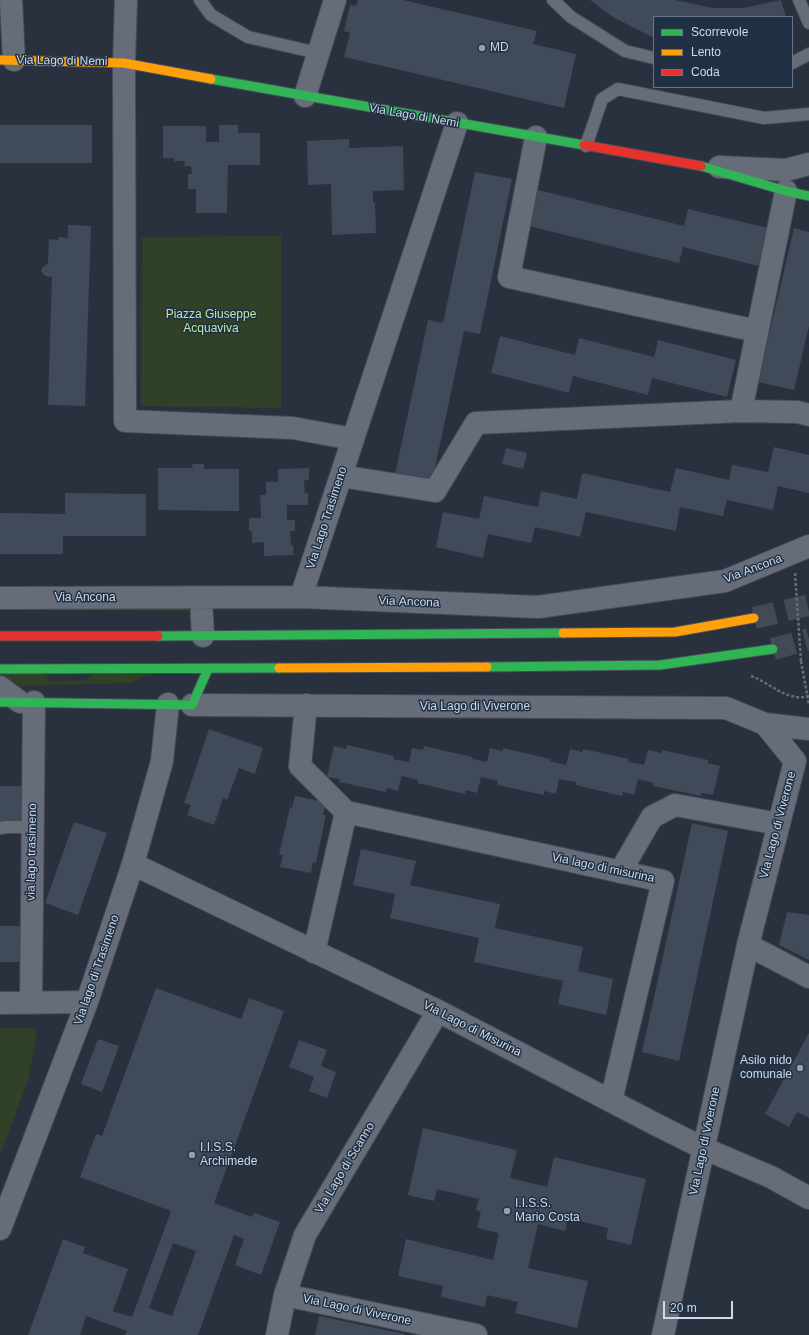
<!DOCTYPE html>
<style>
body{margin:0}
#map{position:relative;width:809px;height:1335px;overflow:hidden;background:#28313d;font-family:Helvetica,sans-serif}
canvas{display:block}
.legend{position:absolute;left:653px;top:16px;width:140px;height:72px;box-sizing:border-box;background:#203045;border:1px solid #667486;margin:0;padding:5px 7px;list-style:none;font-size:12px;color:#cfd9e7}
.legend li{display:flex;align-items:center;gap:8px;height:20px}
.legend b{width:20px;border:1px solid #667486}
.scale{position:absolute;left:663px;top:1301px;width:70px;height:18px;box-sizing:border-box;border:2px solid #cfd9e7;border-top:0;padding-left:5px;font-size:12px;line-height:14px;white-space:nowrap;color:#cfd9e7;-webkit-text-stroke:3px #203045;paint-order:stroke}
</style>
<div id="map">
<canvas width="809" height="1335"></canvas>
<ul class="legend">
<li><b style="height:5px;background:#30b455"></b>Scorrevole</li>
<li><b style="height:5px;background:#ff9f0a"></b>Lento</li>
<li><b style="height:5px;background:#e5322d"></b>Coda</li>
</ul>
<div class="scale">20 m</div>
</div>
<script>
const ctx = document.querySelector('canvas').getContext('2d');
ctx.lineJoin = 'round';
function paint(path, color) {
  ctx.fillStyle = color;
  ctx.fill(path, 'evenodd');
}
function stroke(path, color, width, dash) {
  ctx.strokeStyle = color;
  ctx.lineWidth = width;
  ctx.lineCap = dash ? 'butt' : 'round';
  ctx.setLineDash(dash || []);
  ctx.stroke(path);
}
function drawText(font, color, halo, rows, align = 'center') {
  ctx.font = font + ' Helvetica,sans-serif';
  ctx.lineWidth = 3;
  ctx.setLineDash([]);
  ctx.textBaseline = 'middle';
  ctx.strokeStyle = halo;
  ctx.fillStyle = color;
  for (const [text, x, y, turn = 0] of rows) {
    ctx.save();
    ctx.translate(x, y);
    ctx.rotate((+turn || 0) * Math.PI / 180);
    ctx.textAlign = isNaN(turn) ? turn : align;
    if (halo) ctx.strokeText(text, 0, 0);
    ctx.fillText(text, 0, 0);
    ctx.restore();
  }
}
const green = new Path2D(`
 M 281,236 L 281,408 L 141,406 L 142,237 Z
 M 0,605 L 176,607 L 196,611 L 0,610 Z
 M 45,673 L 50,681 L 86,680 L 94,673 L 150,673 L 131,683 L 20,686 L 2,674 Z
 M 0,1028 L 32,1028 L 37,1032 L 28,1080 L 0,1155 Z`);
const building = new Path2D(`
 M 358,0 L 403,0 L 537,31 L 533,44 L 576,54 L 564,108 L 344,57 L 350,33 L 344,31 L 350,5 L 356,6 Z
 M 590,0 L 675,0 L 713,8 L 743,8 L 781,0 L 786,17 L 654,17 L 654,38 L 613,17 Z
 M 0,125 L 92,125 L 92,163 L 0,163 Z
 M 219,125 L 238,125 L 238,133 L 260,133 L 260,165 L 228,165 L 227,213 L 196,213 L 196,189 L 188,189 L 188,174 L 192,174 L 191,166 L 184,166 L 185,161 L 174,161 L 174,158 L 163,158 L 163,126 L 206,126 L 206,142 L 219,142 Z
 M 349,139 L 349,148 L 403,146 L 404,190 L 373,191 L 373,203 L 375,202 L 376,233 L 332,235 L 331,184 L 308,185 L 307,141 Z
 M 475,172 L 512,179 L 480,334 L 464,331 L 432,482 L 395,474 L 428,320 L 443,323 Z
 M 534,189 L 684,226 L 688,209 L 768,228 L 758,266 L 683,247 L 679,263 L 525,225 Z
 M 68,225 L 91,226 L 85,406 L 48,405 L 52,277 L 45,276 L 41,271 L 43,267 L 48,263 L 49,239 L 58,240 L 58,237 L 68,238 Z
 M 794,228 L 809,232 L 809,326 L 794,390 L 758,382 Z
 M 500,336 L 575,355 L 579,338 L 654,357 L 658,340 L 736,360 L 727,397 L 652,378 L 648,395 L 573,376 L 569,393 L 491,373 Z
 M 774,447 L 809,455 L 809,493 L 778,486 L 773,510 L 727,500 L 723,516 L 680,507 L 676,531 L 586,512 L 580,537 L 535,527 L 531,543 L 488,534 L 483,558 L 436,547 L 443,512 L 479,519 L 484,496 L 538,507 L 541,491 L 577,499 L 582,473 L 670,492 L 676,468 L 729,480 L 732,465 L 768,472 Z
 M 506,448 L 527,453 L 523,469 L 502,464 Z
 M 192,464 L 204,464 L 204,469 L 239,469 L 239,511 L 158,510 L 158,468 L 193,468 Z
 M 309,468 L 309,480 L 304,480 L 305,493 L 308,493 L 308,505 L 287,505 L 287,520 L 295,520 L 295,531 L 290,531 L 291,545 L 293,545 L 294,555 L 264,556 L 264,542 L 252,543 L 252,531 L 249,531 L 249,518 L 261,518 L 260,495 L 266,495 L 266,482 L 278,482 L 278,469 Z
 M 65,493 L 146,494 L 146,536 L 63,536 L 63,554 L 0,554 L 0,513 L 65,514 Z
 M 209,729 L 263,748 L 255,774 L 239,768 L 227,800 L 223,798 L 214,825 L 187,815 L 191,805 L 184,803 Z
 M 347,745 L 394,756 L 393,759 L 409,762 L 412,748 L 423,750 L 424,746 L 472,757 L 472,759 L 487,762 L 490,748 L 503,751 L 503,748 L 551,759 L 550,761 L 566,765 L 570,749 L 582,752 L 583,749 L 629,759 L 628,762 L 644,765 L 648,750 L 662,753 L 662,750 L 708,760 L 708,763 L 720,766 L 713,795 L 701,793 L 701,796 L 653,786 L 654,783 L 638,779 L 634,795 L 623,792 L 622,796 L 576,785 L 576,782 L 559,779 L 556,794 L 544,791 L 544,795 L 497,785 L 498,781 L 481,777 L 477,793 L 466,790 L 465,794 L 417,783 L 418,780 L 402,776 L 398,791 L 387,788 L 386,792 L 339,782 L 340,779 L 327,777 L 334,746 L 346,749 Z
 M 0,786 L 22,786 L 21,821 L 0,821 Z
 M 295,796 L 326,802 L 323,815 L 326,815 L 316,863 L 313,862 L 311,873 L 280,867 L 283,855 L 279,855 L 290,807 L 292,808 Z
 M 74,822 L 107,833 L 78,915 L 45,903 Z
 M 692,823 L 728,831 L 679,1061 L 642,1052 Z
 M 361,849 L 416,861 L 410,885 L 500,904 L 495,928 L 583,947 L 578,971 L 613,979 L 606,1015 L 558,1004 L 563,981 L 474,962 L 479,938 L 390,918 L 395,894 L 353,885 Z
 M 787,912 L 809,915 L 809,960 L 779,945 Z
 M 0,926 L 22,926 L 22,962 L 0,962 Z
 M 156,988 L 241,1019 L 249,998 L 284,1011 L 214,1203 L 252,1217 L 254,1213 L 280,1222 L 261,1275 L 235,1265 L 244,1239 L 234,1235 L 198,1335 L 125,1335 L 127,1331 L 86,1316 L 80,1335 L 28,1335 L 63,1239 L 85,1247 L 83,1253 L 128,1269 L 113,1311 L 132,1317 L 171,1211 L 80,1177 L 96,1134 L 102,1136 ZM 173,1243 L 196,1251 L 172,1316 L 149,1308 Z
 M 809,1033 L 809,1118 L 797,1112 L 789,1127 L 765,1114 Z
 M 98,1039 L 119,1046 L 102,1092 L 81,1084 Z
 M 299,1040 L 327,1050 L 321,1066 L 336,1072 L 327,1098 L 309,1091 L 314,1077 L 289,1067 Z
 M 423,1128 L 517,1150 L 510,1178 L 547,1187 L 554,1157 L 646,1179 L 631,1245 L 606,1239 L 608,1228 L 568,1218 L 565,1231 L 538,1224 L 528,1268 L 588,1281 L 577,1328 L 515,1313 L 518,1302 L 487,1295 L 485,1307 L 441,1297 L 443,1286 L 398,1276 L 406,1239 L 493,1260 L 499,1233 L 477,1228 L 481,1212 L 476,1210 L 479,1199 L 437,1189 L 434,1201 L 408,1195 Z
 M 319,1316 L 404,1334 L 404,1335 L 315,1335 Z`);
const secondaryTunnel = new Path2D(`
 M 754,618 L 809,605
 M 773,649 L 809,639`);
const path = new Path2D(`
 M 801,661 L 809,705
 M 751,676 C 771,683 786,702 809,696`);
const lane = new Path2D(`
 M 200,0 L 211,15 L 248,37 L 318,53
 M 553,0 L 571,17 L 625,51 L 654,58
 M 799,0 L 809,23
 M 792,63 L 809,54
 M 586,146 L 602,99 L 618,89 L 764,118 L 809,114
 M 0,828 L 7,827 L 33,827`);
const street = new Path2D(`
 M 11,0 L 14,60
 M 126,0 L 124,63 L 125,421 L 293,428 L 353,439
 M 305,96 L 335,0
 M 536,137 L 509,277 L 757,331
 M 719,167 L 786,170 L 809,164
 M 741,411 L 786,191
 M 341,476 L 435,491 L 476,423 L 741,411 L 798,412 L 809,415
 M 301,597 L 457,123
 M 0,598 L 301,597 L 538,607 L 725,581 L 809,546
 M 201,598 L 203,636
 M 0,687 L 20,702
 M 192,705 L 726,708 L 765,724 L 795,761
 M 306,705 L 300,766 L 346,812
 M 765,724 L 809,729
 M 346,812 L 663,881 L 611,1101
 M 133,864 L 438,1011 L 657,1125 L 703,1148 L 771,1177 L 809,1198
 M 620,872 L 652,817 L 675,805 L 779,824
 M 748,945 L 809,977
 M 314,952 L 346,812
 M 0,1003 L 87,1002
 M 31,1003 L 34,702
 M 0,1229 L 87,1002 L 133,864 L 162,761 L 168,704
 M 285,1295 L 476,1335
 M 277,1335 L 285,1295 L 305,1235 L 438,1011
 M 663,1335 L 748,945 L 795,761`);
const fast = new Path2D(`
 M 211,79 L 584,145
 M 701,166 L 786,191 L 809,196
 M 158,636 L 563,633
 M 487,667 L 660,665 L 773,649
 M 0,669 L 279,668
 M 0,702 L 192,705 L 208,669`);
const slow = new Path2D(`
 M 0,60 L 124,63 L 211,79
 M 563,633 L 675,632 L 754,618
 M 279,668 L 487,667`);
const jam = new Path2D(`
 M 584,145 L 701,166
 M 0,636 L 158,636`);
const pathBridge = new Path2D(`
 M 795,573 L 801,661`);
const markers = [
 [482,48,4,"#959eac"],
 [800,1068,4,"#959eac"],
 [192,1155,4,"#959eac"],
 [507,1211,4,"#959eac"]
];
const poiNames = [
 ["MD",490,48],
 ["Asilo nido",792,1061,"right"],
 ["comunale",792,1075,"right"],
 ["I.I.S.S.",200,1148],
 ["Archimede",200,1162],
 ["I.I.S.S.",515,1204],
 ["Mario Costa",515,1218]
];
const streetNames = [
 ["Via Lago di Nemi",62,61,1],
 ["Via Lago di Nemi",414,116,10],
 ["Via Lago Trasimeno",327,518,-72],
 ["Via Ancona",753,569,-21],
 ["Via Ancona",85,598],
 ["Via Ancona",409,602,2],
 ["Via Lago di Viverone",475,707],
 ["Via Lago di Viverone",778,825,-75],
 ["via lago trasimeno",32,852,-89],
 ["Via lago di misurina",603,868,12],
 ["Via lago di Trasimeno",97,970,-71],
 ["Via Lago di Misurina",472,1029,27],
 ["Via Lago di Viverone",705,1141,-78],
 ["Via Lago di Scanno",345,1168,-59],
 ["Via Lago di Viverone",357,1310,12]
];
const parkNames = [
 ["Piazza Giuseppe",211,315],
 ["Acquaviva",211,329]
];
paint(green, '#314127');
paint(building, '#404a58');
stroke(secondaryTunnel, '#414a56', 22, [22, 11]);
stroke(lane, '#444c56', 14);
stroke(street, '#444c56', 24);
stroke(fast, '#444c56', 11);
stroke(slow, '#444c56', 11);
stroke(jam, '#444c56', 11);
stroke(path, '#666d76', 2.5, [3, 2]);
stroke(lane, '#676d78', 12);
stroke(street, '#676d78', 22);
stroke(fast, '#30b455', 9);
stroke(slow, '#ff9f0a', 9);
stroke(jam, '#e5322d', 9);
stroke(pathBridge, '#666d76', 2.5, [3, 2]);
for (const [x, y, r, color] of markers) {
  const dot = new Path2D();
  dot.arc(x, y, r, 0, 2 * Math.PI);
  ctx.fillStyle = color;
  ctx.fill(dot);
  stroke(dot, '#203045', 1.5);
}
drawText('12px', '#cfd9e7', '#203045', poiNames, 'left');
drawText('12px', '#cfd9e7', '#203045', streetNames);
drawText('12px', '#bdea9a', '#203045', parkNames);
</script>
